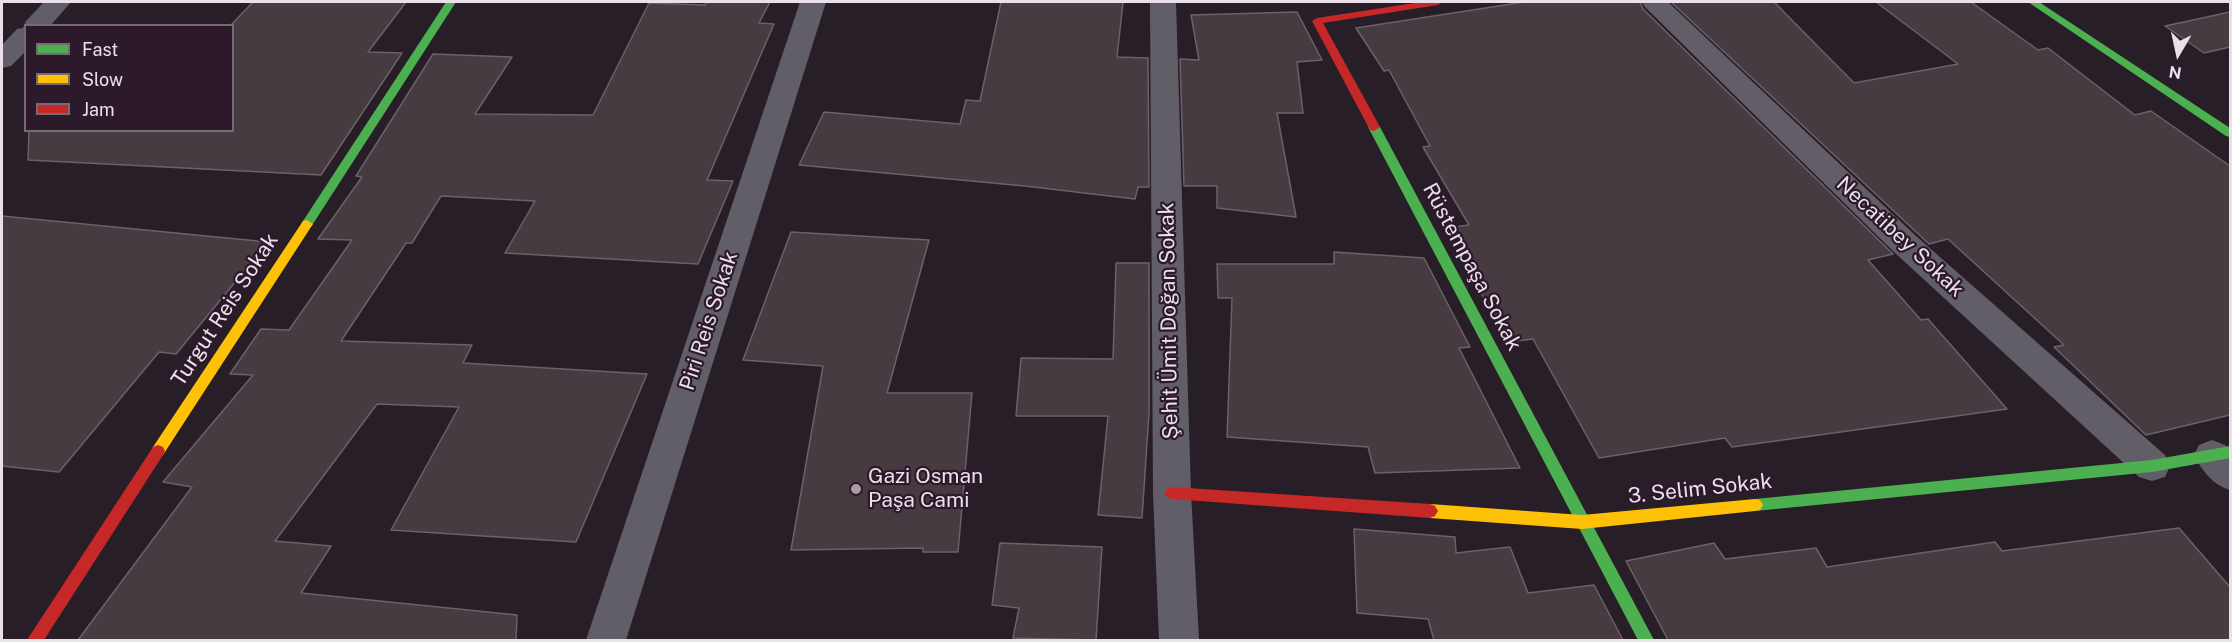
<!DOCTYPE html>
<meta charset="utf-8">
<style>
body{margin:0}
#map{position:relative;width:2232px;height:642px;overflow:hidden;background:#281e28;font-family:"Public Sans",sans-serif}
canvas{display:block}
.frame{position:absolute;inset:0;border:3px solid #ebdfea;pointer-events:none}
.legend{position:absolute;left:24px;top:24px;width:210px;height:108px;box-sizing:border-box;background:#2c1a2b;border:2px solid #786977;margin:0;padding:8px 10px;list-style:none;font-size:18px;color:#ebdfea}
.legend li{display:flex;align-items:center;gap:12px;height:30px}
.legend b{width:30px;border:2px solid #786977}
.north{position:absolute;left:2148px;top:24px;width:60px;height:60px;-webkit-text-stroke:4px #2c1a2b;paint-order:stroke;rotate:189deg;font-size:16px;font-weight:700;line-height:24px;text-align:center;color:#ebdfea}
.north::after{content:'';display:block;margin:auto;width:21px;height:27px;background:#ebdfea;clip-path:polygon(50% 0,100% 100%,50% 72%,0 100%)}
</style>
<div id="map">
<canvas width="2232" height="642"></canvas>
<div class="frame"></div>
<ul class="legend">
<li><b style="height:8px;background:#4caf50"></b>Fast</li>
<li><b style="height:8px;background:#ffc107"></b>Slow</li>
<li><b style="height:8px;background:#c62828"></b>Jam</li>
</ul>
<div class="north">N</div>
</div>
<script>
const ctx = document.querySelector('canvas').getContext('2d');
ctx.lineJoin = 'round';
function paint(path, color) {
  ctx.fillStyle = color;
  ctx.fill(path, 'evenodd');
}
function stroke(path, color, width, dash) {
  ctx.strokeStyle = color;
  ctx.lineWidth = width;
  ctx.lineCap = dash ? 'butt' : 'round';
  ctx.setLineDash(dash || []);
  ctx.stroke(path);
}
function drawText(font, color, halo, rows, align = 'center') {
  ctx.font = font + ' "Public Sans",sans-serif';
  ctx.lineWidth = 4.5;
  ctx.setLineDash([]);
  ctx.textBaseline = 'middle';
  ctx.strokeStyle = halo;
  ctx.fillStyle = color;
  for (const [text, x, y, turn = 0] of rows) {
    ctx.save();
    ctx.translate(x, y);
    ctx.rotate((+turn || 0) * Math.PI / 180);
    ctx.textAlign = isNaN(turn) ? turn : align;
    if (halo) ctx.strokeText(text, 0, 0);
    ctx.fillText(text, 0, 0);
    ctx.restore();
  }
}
const building = new Path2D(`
 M 253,2 L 406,2 L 368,52 L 402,53 L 321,175 L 28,160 L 29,130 L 232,130 L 232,24 Z
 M 707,2 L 770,2 L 759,23 L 774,24 L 707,180 L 733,181 L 698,264 L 505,253 L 535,201 L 441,196 L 412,243 L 406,243 L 341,341 L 472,345 L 463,363 L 647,374 L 576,542 L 391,530 L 459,407 L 377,404 L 275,541 L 331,546 L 301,593 L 517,615 L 516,640 L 78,640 L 192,487 L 163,482 L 253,375 L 230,374 L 261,329 L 289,330 L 352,240 L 318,239 L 362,177 L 356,176 L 433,54 L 512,57 L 475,114 L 593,115 L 649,3 L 705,5 Z
 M 1001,2 L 1123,2 L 1117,57 L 1148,58 L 1149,187 L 1138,187 L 1135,199 L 1025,186 L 799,165 L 824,112 L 960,124 L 966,100 L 980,101 Z
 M 1524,2 L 1640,2 L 1643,9 L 1893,254 L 1868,260 L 1921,320 L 1928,319 L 2007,409 L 1732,447 L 1725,438 L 1599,458 L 1533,339 L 1508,342 L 1463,260 L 1472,261 L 1454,227 L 1469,225 L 1423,147 L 1430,146 L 1389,70 L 1384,71 L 1356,28 Z
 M 1671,2 L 1774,2 L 1854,83 L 1958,64 L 1876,2 L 1971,2 L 2038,50 L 2048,48 L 2135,115 L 2151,111 L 2230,166 L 2230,415 L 2146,435 L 2054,347 L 2064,345 L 1948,239 L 1929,244 Z
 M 1297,12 L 1322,60 L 1297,62 L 1303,113 L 1277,113 L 1296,217 L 1217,208 L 1217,186 L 1184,186 L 1180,59 L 1199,60 L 1191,15 Z
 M 2230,12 L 2230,47 L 2204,53 L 2165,26 Z
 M 2,216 L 268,242 L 176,354 L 159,352 L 59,472 L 2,466 Z
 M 791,232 L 929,240 L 887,393 L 972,393 L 958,552 L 923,552 L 923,548 L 791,550 L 823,366 L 743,360 Z
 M 1334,252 L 1424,258 L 1470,347 L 1459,348 L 1520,468 L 1375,473 L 1368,447 L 1227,437 L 1232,298 L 1218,298 L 1217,264 L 1334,264 Z
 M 1116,263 L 1149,263 L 1149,413 L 1142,518 L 1098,515 L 1108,416 L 1016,416 L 1021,358 L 1113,359 Z
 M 2179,528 L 2230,587 L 2230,640 L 1668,640 L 1626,561 L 1714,543 L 1725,559 L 1816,548 L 1827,567 L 1995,542 L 2002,551 Z
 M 1354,529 L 1455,537 L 1456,553 L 1510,547 L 1528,593 L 1594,585 L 1623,640 L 1434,640 L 1428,619 L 1357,613 Z
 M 1000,543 L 1102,547 L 1096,640 L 1013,638 L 1019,608 L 992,605 Z`);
const street = new Path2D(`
 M 44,2 L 71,2 L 50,26 L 26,26 L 26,51 L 11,66 L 2,68 L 2,45 L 17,29 L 23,28 L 26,21 Z
 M 800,2 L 826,2 L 626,640 L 586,640 Z
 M 1150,2 L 1176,2 L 1191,493 L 1199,640 L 1159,640 L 1153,493 Z
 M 1642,2 L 1668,2 L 1916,236 L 2165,455 L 2170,466 L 2165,477 L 2152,481 L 2139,477 L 1894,252 L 1645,7 Z
 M 2212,440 L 2225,445 L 2230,451 L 2230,490 C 2213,485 2202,471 2194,455 L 2199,445 Z`);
const fast = new Path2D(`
 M 446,2 L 456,2 L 311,227 L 303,227 L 301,224 L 303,221 Z
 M 2028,2 L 2039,2 L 2230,128 L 2230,137 L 2226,136 Z
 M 1374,123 L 1380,127 L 1654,640 L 1638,640 L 1368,127 Z
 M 2230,446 L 2230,458 L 2152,472 L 1755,511 L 1750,510 L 1747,505 L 1750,500 L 1755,499 L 2152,460 Z`);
const slow = new Path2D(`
 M 307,220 L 313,224 L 311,227 L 163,455 L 158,457 L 153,455 L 151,451 L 153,447 L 303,221 Z
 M 1755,499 L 1760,500 L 1763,505 L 1760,510 L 1755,511 L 1582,529 L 1430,518 L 1425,516 L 1422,511 L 1425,506 L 1430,504 L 1582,515 Z`);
const jam = new Path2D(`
 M 1421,2 L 1443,2 L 1438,5 L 1323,23 L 1380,127 L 1374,131 L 1370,130 L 1312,21 L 1317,18 Z
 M 158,445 L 163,447 L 165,451 L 163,455 L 44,640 L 27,640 L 153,447 Z
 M 1172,487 L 1430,504 L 1435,506 L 1438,511 L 1435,516 L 1430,518 L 1172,499 L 1167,497 L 1164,493 L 1167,489 Z`);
const markers = [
 [856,489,6,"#a79ba6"]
];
const streetNames = [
 ["Necatibey Sokak",1900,237,43],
 ["Rüstempaşa Sokak",1472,267,62],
 ["Turgut Reis Sokak",225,310,-57],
 ["Piri Reis Sokak",709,321,-72],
 ["Şehit Ümit Doğan Sokak",1169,321,-91],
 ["3. Selim Sokak",1700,489,-6]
];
const poiNames = [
 ["Gazi Osman",868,477],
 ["Paşa Cami",868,501]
];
paint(building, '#463b41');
stroke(building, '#6c6167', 1.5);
paint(street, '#625e67');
paint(fast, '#4caf50');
paint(slow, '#ffc107');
paint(jam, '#c62828');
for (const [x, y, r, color] of markers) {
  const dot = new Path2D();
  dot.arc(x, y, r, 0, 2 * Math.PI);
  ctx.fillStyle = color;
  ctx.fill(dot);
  stroke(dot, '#2c1a2b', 2);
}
drawText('21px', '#ebdfea', '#2c1a2b', streetNames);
drawText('21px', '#ebdfea', '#2c1a2b', poiNames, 'left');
</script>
